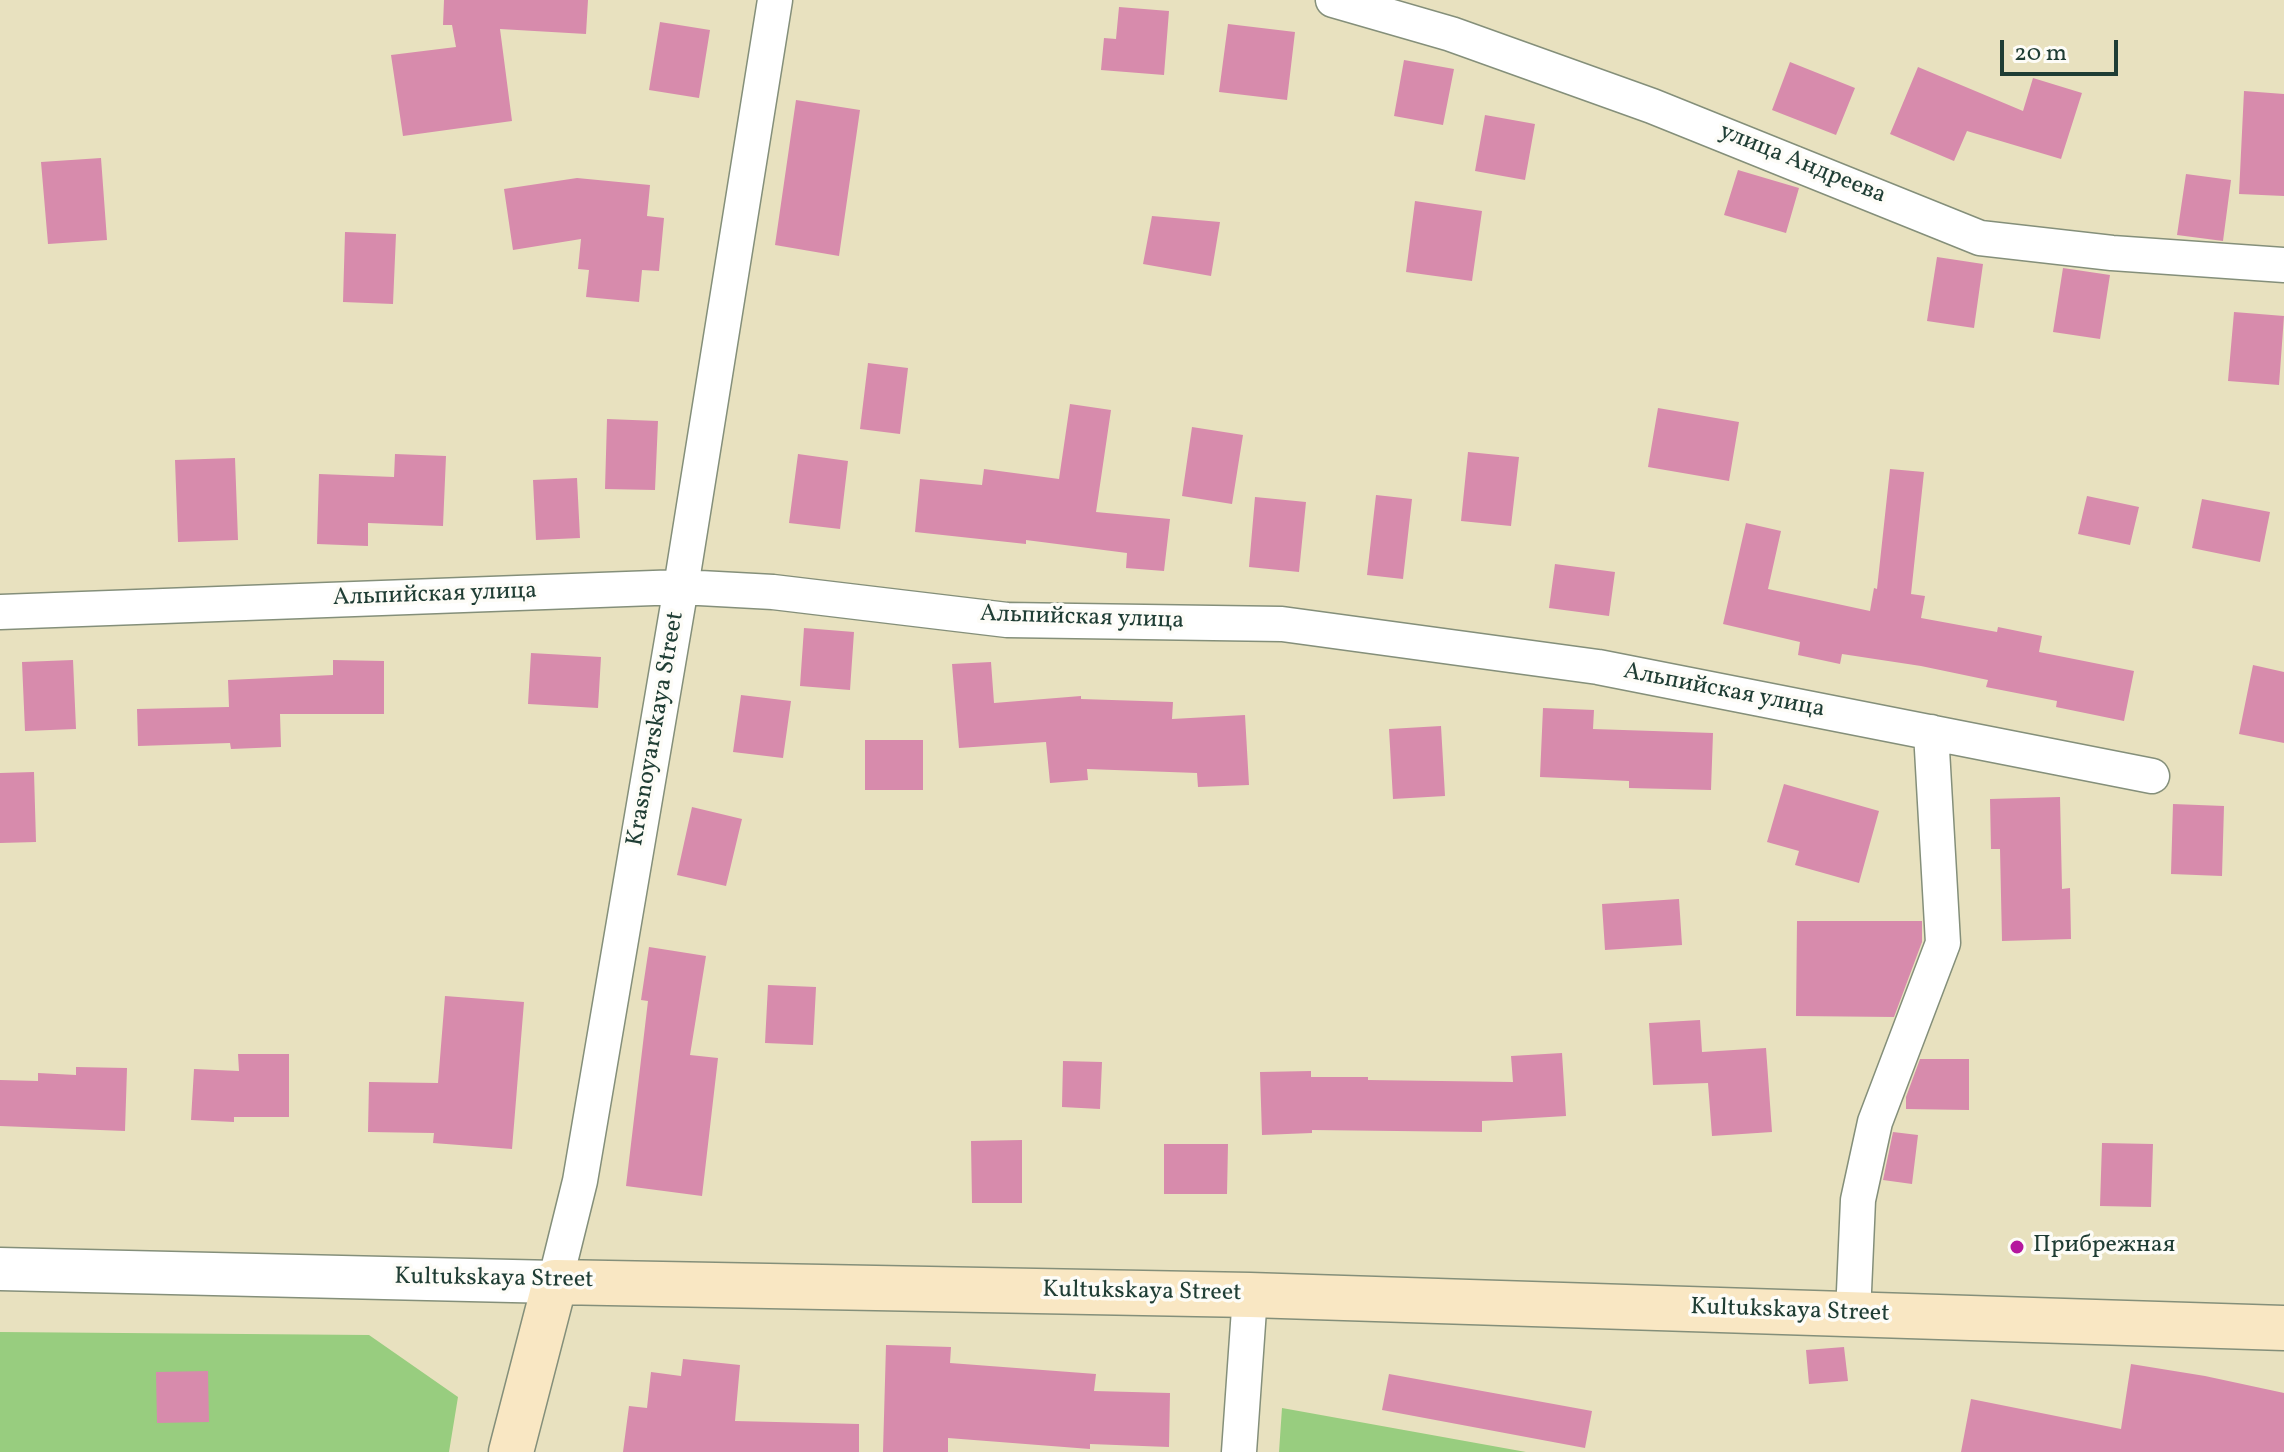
<!DOCTYPE html>
<meta charset="utf-8">
<style>
body{margin:0}
#map{position:relative;width:2284px;height:1452px;overflow:hidden;background:#e8e1bf;font-family:Vollkorn,serif}
canvas{display:block}
.scale{position:absolute;left:2000px;top:40px;width:118px;height:36px;box-sizing:border-box;border:4px solid #1f3d34;border-top:0;padding-left:10px;font-size:24px;line-height:28px;white-space:nowrap;color:#1f3d34;-webkit-text-stroke:6px #fdfcf7;paint-order:stroke}
</style>
<div id="map">
<canvas width="2284" height="1452"></canvas>
<div class="scale">20 m</div>
</div>
<script>
const ctx = document.querySelector('canvas').getContext('2d');
ctx.lineJoin = 'round';
function paint(path, color) {
  ctx.fillStyle = color;
  ctx.fill(path, 'evenodd');
}
function stroke(path, color, width, dash) {
  ctx.strokeStyle = color;
  ctx.lineWidth = width;
  ctx.lineCap = dash ? 'butt' : 'round';
  ctx.setLineDash(dash || []);
  ctx.stroke(path);
}
function drawText(font, color, halo, rows, align = 'center') {
  ctx.font = font + ' Vollkorn,serif';
  ctx.lineWidth = 7;
  ctx.setLineDash([]);
  ctx.textBaseline = 'middle';
  ctx.strokeStyle = halo;
  ctx.fillStyle = color;
  for (const [text, x, y, turn = 0] of rows) {
    ctx.save();
    ctx.translate(x, y);
    ctx.rotate((+turn || 0) * Math.PI / 180);
    ctx.textAlign = isNaN(turn) ? turn : align;
    if (halo) ctx.strokeText(text, 0, 0);
    ctx.fillText(text, 0, 0);
    ctx.restore();
  }
}
const green = new Path2D(`
 M 0,1332 L 369,1335 L 458,1397 L 449,1452 L 0,1452 Z
 M 1282,1408 L 1526,1452 L 1279,1452 Z`);
const building = new Path2D(`
 M 444,0 L 588,0 L 586,34 L 500,29 L 512,121 L 403,136 L 391,55 L 456,47 L 452,25 L 443,25 Z
 M 1119,7 L 1169,11 L 1164,75 L 1101,70 L 1104,38 L 1116,39 Z
 M 660,22 L 710,30 L 699,98 L 649,90 Z
 M 1228,24 L 1295,32 L 1287,100 L 1219,92 Z
 M 1404,60 L 1454,69 L 1443,125 L 1394,116 Z
 M 1790,62 L 1855,88 L 1836,135 L 1772,110 Z
 M 1918,67 L 2023,111 L 2033,78 L 2082,93 L 2061,159 L 1967,131 L 1954,161 L 1890,134 Z
 M 2244,91 L 2284,94 L 2284,196 L 2239,194 Z
 M 796,100 L 860,110 L 839,256 L 775,245 Z
 M 1485,115 L 1535,124 L 1525,180 L 1475,171 Z
 M 101,158 L 107,240 L 48,244 L 41,162 Z
 M 1738,170 L 1799,188 L 1786,233 L 1724,215 Z
 M 2186,174 L 2231,180 L 2223,241 L 2177,235 Z
 M 577,178 L 650,185 L 647,216 L 664,218 L 659,271 L 642,270 L 639,302 L 586,297 L 589,270 L 578,269 L 581,239 L 513,250 L 504,189 Z
 M 1415,201 L 1482,211 L 1472,281 L 1406,272 Z
 M 1152,216 L 1220,222 L 1211,276 L 1143,264 Z
 M 345,232 L 396,234 L 393,304 L 343,302 Z
 M 1937,257 L 1983,264 L 1974,328 L 1927,321 Z
 M 2063,268 L 2110,275 L 2100,339 L 2053,332 Z
 M 2234,312 L 2284,316 L 2279,385 L 2228,381 Z
 M 868,363 L 908,368 L 900,434 L 860,429 Z
 M 1070,404 L 1111,410 L 1096,512 L 1170,519 L 1164,571 L 1126,568 L 1127,553 L 1026,540 L 1026,544 L 915,532 L 920,479 L 982,485 L 984,469 L 1059,479 Z
 M 1658,408 L 1739,422 L 1729,481 L 1648,467 Z
 M 607,419 L 658,421 L 655,490 L 605,489 Z
 M 1192,427 L 1243,435 L 1232,504 L 1182,496 Z
 M 1468,452 L 1519,457 L 1511,526 L 1461,521 Z
 M 395,454 L 446,456 L 443,526 L 368,523 L 368,546 L 317,544 L 319,474 L 394,477 Z
 M 798,454 L 848,461 L 840,529 L 789,523 Z
 M 235,458 L 238,540 L 178,542 L 175,460 Z
 M 1890,469 L 1924,472 L 1911,594 L 1925,596 L 1921,618 L 1997,632 L 1998,627 L 2042,636 L 2039,652 L 2134,671 L 2124,721 L 2056,707 L 2057,701 L 1986,687 L 1988,680 L 1921,666 L 1842,654 L 1840,664 L 1798,655 L 1800,642 L 1723,624 L 1746,523 L 1781,531 L 1768,589 L 1870,611 L 1874,588 L 1877,589 Z
 M 577,478 L 580,538 L 536,540 L 533,480 Z
 M 1376,495 L 1412,499 L 1403,579 L 1367,575 Z
 M 2087,496 L 2139,507 L 2130,545 L 2078,534 Z
 M 1255,497 L 1306,502 L 1299,572 L 1249,567 Z
 M 2202,499 L 2270,512 L 2260,562 L 2192,548 Z
 M 1555,564 L 1615,572 L 1609,616 L 1549,608 Z
 M 804,628 L 854,632 L 850,690 L 800,686 Z
 M 531,653 L 601,657 L 598,708 L 528,704 Z
 M 73,660 L 76,729 L 25,731 L 22,662 Z
 M 333,660 L 384,661 L 384,714 L 280,714 L 281,747 L 231,749 L 230,743 L 138,746 L 137,709 L 229,707 L 228,680 L 333,675 Z
 M 991,662 L 994,703 L 1081,696 L 1081,699 L 1173,702 L 1172,719 L 1245,715 L 1249,785 L 1198,787 L 1197,773 L 1087,769 L 1088,780 L 1050,783 L 1046,742 L 959,748 L 952,664 Z
 M 2253,665 L 2284,672 L 2284,743 L 2239,734 Z
 M 741,695 L 791,701 L 783,758 L 733,752 Z
 M 1543,708 L 1594,710 L 1593,729 L 1713,733 L 1711,790 L 1629,788 L 1629,781 L 1540,777 Z
 M 1441,726 L 1445,796 L 1393,799 L 1389,729 Z
 M 865,740 L 923,740 L 923,790 L 865,790 Z
 M 34,772 L 36,842 L 0,843 L 0,773 Z
 M 1784,784 L 1879,811 L 1859,883 L 1795,865 L 1799,851 L 1767,842 Z
 M 2060,797 L 2062,889 L 2070,888 L 2071,939 L 2002,941 L 2000,849 L 1991,849 L 1990,799 Z
 M 2173,804 L 2224,806 L 2222,876 L 2171,874 Z
 M 692,807 L 742,819 L 726,886 L 677,875 Z
 M 1679,899 L 1682,945 L 1605,950 L 1602,904 Z
 M 1797,921 L 1922,921 L 1922,942 L 1894,1017 L 1796,1016 Z
 M 649,947 L 706,956 L 690,1055 L 718,1058 L 702,1196 L 626,1186 L 648,1001 L 641,1000 Z
 M 768,985 L 816,987 L 813,1045 L 765,1043 Z
 M 445,996 L 524,1002 L 512,1149 L 433,1143 L 434,1133 L 368,1132 L 369,1082 L 438,1083 Z
 M 1700,1020 L 1702,1052 L 1766,1048 L 1772,1132 L 1712,1136 L 1708,1083 L 1653,1085 L 1649,1023 Z
 M 1562,1053 L 1566,1116 L 1482,1121 L 1482,1132 L 1312,1130 L 1312,1133 L 1262,1135 L 1260,1072 L 1311,1071 L 1311,1077 L 1368,1077 L 1368,1080 L 1513,1082 L 1511,1056 Z
 M 238,1054 L 289,1054 L 289,1117 L 234,1117 L 234,1122 L 191,1120 L 194,1069 L 239,1071 Z
 M 1920,1059 L 1969,1059 L 1969,1110 L 1906,1109 L 1906,1097 Z
 M 1063,1061 L 1102,1062 L 1100,1109 L 1062,1107 Z
 M 76,1067 L 127,1068 L 125,1131 L 0,1126 L 0,1080 L 38,1081 L 38,1073 L 76,1075 Z
 M 1893,1132 L 1918,1135 L 1912,1184 L 1883,1180 Z
 M 1022,1140 L 1022,1203 L 972,1203 L 971,1141 Z
 M 2102,1143 L 2153,1144 L 2151,1207 L 2100,1206 Z
 M 1164,1144 L 1228,1144 L 1227,1194 L 1164,1194 Z
 M 886,1345 L 951,1347 L 950,1363 L 1096,1374 L 1094,1391 L 1170,1393 L 1169,1447 L 1090,1444 L 1090,1449 L 948,1438 L 948,1452 L 883,1452 Z
 M 1844,1347 L 1848,1381 L 1809,1384 L 1806,1350 Z
 M 683,1359 L 740,1365 L 735,1421 L 859,1424 L 859,1452 L 623,1452 L 629,1406 L 647,1408 L 651,1372 L 681,1376 Z
 M 2131,1364 L 2205,1376 L 2284,1393 L 2284,1452 L 1961,1452 L 1971,1399 L 2121,1429 Z
 M 208,1371 L 209,1422 L 157,1423 L 156,1372 Z
 M 1389,1374 L 1592,1411 L 1585,1448 L 1382,1410 Z`);
const minor = new Path2D(`
 M 1333,0 L 1451,34 L 1652,106 L 1980,238 L 2112,253 L 2284,265
 M 0,612 L 681,587 L 773,592 L 1007,620 L 1282,624 L 1598,667 L 2152,776
 M 555,1282 L 580,1181 L 681,587 L 775,0
 M 1853,1314 L 1858,1200 L 1875,1122 L 1943,943 L 1931,732
 M 1239,1452 L 1250,1295`);
const tertiary = new Path2D(`
 M 0,1269 L 555,1282`);
const secondary = new Path2D(`
 M 511,1452 L 555,1282 L 1250,1295 L 2284,1328`);
const markers = [
 [2017,1247,8,"#b5179e"]
];
const streetNames = [
 ["улица Андреева",1802,165,22],
 ["Альпийская улица",435,596,-2],
 ["Альпийская улица",1082,619,2],
 ["Альпийская улица",1724,692,11],
 ["Krasnoyarskaya Street",657,729,-80],
 ["Kultukskaya Street",494,1280,1],
 ["Kultukskaya Street",1142,1293,1],
 ["Kultukskaya Street",1790,1312,2]
];
const poiNames = [
 ["Прибрежная",2033,1247]
];
paint(green, '#98cd7f');
paint(building, '#d78bac');
stroke(minor, '#848f7a', 37);
stroke(tertiary, '#848f7a', 45);
stroke(secondary, '#848f7a', 47);
stroke(minor, '#fff', 34);
stroke(tertiary, '#fff', 42);
stroke(secondary, '#f9e7c3', 44);
for (const [x, y, r, color] of markers) {
  const dot = new Path2D();
  dot.arc(x, y, r, 0, 2 * Math.PI);
  ctx.fillStyle = color;
  ctx.fill(dot);
  stroke(dot, '#fdfcf7', 3);
}
drawText('24px', '#1f3d34', '#fdfcf7', streetNames);
drawText('24px', '#1f3d34', '#fdfcf7', poiNames, 'left');
</script>
